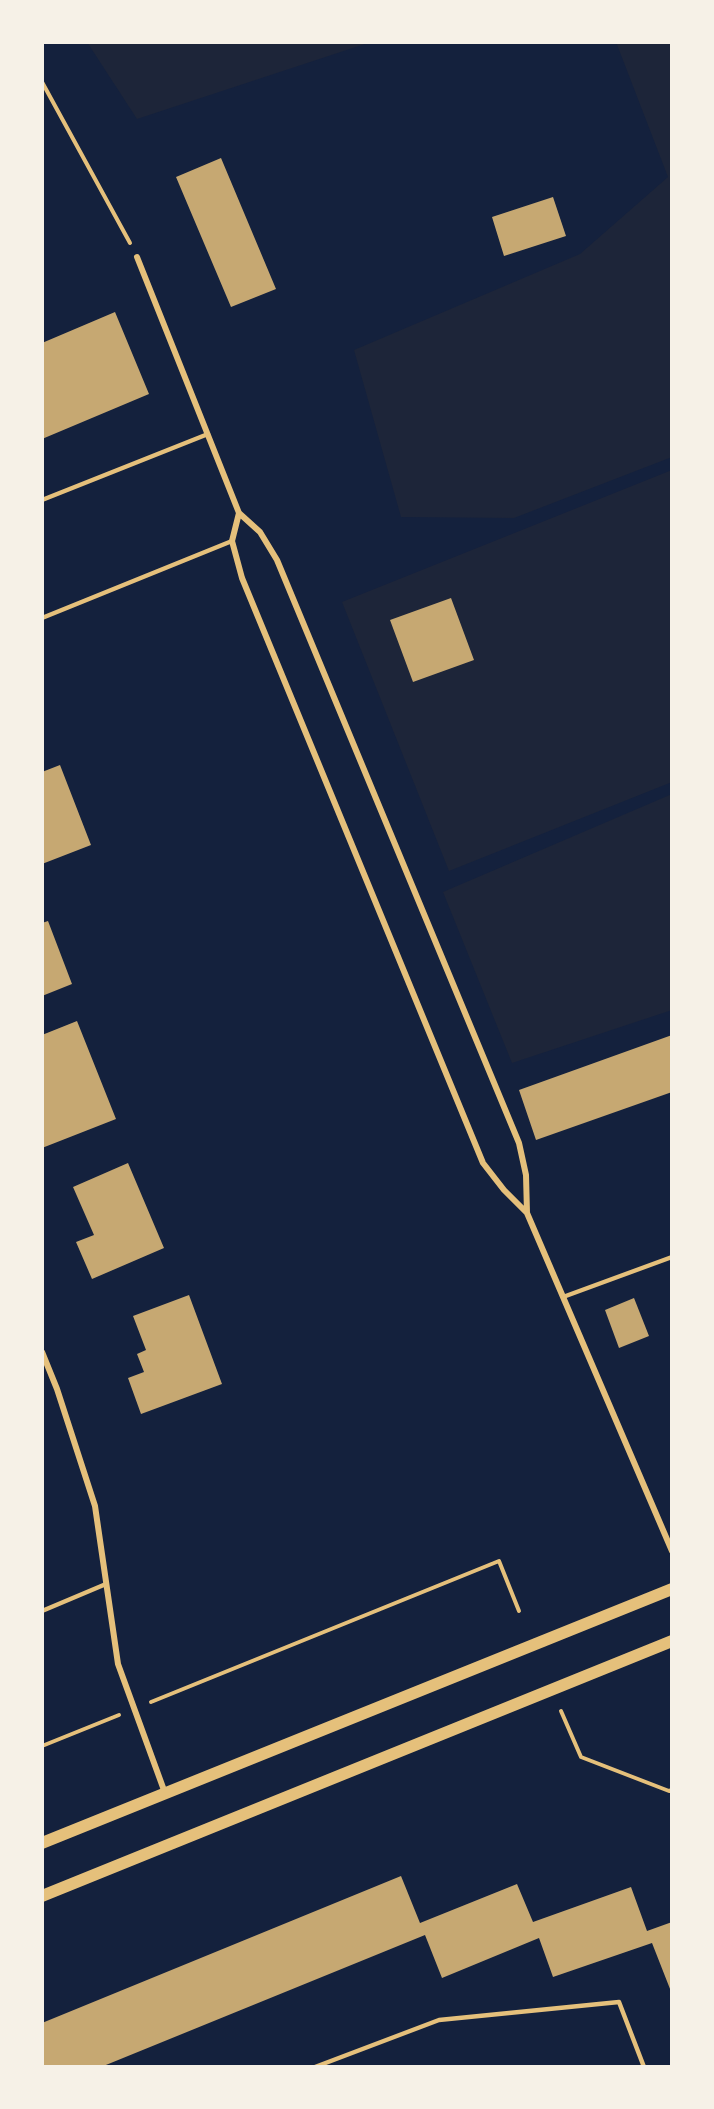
<!DOCTYPE html>
<style>
body{margin:0}
#map{position:relative;width:714px;height:2109px;overflow:hidden;background:#14213d;font-family:Rubik,sans-serif}
canvas{display:block}
.frame{position:absolute;inset:0;border:44px solid #f6f1e7;pointer-events:none}
</style>
<div id="map">
<canvas width="714" height="2109"></canvas>
<div class="frame"></div>
</div>
<script>
const ctx = document.querySelector('canvas').getContext('2d');
ctx.lineJoin = 'round';
function paint(path, color) {
  ctx.fillStyle = color;
  ctx.fill(path, 'evenodd');
}
function stroke(path, color, width, dash) {
  ctx.strokeStyle = color;
  ctx.lineWidth = width;
  ctx.lineCap = dash ? 'butt' : 'round';
  ctx.setLineDash(dash || []);
  ctx.stroke(path);
}
const green = new Path2D(`
 M 87,42 L 371,42 L 137,119 Z
 M 616,42 L 672,42 L 672,457 L 514,518 L 401,517 L 354,350 L 580,254 L 668,177 Z
 M 672,470 L 672,782 L 449,871 L 342,602 Z
 M 672,794 L 672,1010 L 512,1063 L 443,892 Z`);
const building = new Path2D(`
 M 221,158 L 276,289 L 231,307 L 176,177 Z
 M 553,197 L 566,236 L 504,256 L 492,217 Z
 M 115,312 L 149,394 L 42,439 L 42,343 Z
 M 451,598 L 474,660 L 413,682 L 390,620 Z
 M 60,765 L 91,845 L 42,864 L 42,772 Z
 M 48,921 L 72,984 L 42,996 L 42,923 Z
 M 77,1021 L 116,1119 L 42,1148 L 42,1035 Z
 M 672,1035 L 672,1092 L 536,1140 L 519,1090 Z
 M 128,1163 L 164,1248 L 92,1279 L 76,1242 L 94,1235 L 73,1187 Z
 M 189,1295 L 222,1384 L 141,1414 L 128,1378 L 144,1372 L 137,1354 L 146,1350 L 133,1316 Z
 M 634,1298 L 649,1336 L 619,1348 L 605,1310 Z
 M 401,1876 L 420,1923 L 517,1884 L 533,1922 L 631,1887 L 647,1931 L 672,1922 L 672,1994 L 652,1943 L 553,1977 L 539,1938 L 442,1978 L 425,1935 L 101,2067 L 42,2067 L 42,2023 Z`);
const path = new Path2D(`
 M 42,82 L 130,243
 M 151,1702 L 499,1561 L 519,1611
 M 561,1711 L 581,1757 L 669,1791 L 672,1790
 M 42,1746 L 119,1715`);
const service = new Path2D(`
 M 42,500 L 208,434
 M 42,618 L 232,541
 M 563,1297 L 672,1257
 M 42,1611 L 106,1584
 M 315,2067 L 439,2020 L 619,2002 L 644,2067`);
const minor = new Path2D(`
 M 137,257 L 239,513 L 260,532 L 277,560 L 519,1143 L 526,1175 L 527,1213 L 672,1551
 M 239,513 L 232,541 L 242,578 L 483,1163 L 504,1190 L 527,1213
 M 42,1352 L 57,1389 L 95,1506 L 118,1664 L 165,1793`);
const secondary = new Path2D(`
 M 42,1843 L 672,1589
 M 42,1896 L 672,1641`);
paint(green, '#1d2539');
paint(building, '#c6a872');
stroke(path, '#e5c07b', 4);
stroke(service, '#e5c07b', 4.5);
stroke(minor, '#e5c07b', 6);
stroke(secondary, '#e5c07b', 12);
</script>
